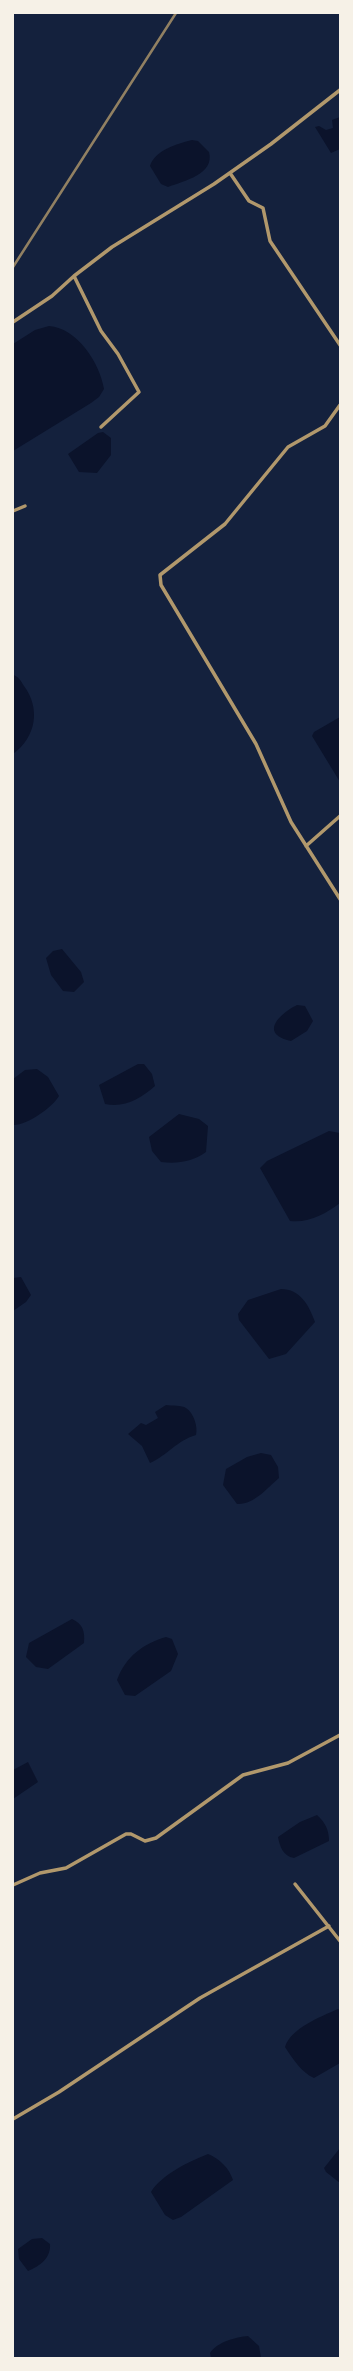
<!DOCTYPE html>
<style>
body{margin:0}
#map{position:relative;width:353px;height:2371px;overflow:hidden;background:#14213d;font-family:"Noto Sans",sans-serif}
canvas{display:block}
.frame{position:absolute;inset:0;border:14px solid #f6f1e7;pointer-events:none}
</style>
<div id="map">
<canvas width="353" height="2371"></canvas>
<div class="frame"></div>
</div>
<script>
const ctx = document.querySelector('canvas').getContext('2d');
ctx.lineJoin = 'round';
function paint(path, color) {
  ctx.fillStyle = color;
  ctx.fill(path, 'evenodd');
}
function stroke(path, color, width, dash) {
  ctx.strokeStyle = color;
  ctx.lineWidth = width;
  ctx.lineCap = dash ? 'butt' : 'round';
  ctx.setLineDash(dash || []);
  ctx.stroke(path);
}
const water = new Path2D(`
 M 340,117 L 340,149 L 331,153 L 315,127 L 319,126 L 326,130 L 333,128 L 332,120 Z
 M 192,140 L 198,141 L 209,152 C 215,174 184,181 168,187 L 161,184 L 150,166 C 155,150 177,144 192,140 Z
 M 49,326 C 77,328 100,363 104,389 L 99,397 L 91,403 L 13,451 L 13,344 L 35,330 Z
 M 103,432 L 111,438 L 111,455 L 97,473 L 79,472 L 68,454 L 98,433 Z
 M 13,675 C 18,676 21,681 24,686 C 41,709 36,737 13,754 Z
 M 340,717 L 340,782 L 312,736 L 314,732 Z
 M 62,949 L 81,972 L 84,982 L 74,992 L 63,991 L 51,975 L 46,958 L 53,951 Z
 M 297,1005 L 305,1006 L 313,1021 L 307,1031 L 291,1041 C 259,1034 279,1014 297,1005 Z
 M 138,1064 L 144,1064 L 152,1074 L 155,1086 C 140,1099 125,1108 105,1104 L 99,1085 Z
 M 37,1069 L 48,1077 L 59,1096 C 53,1107 26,1126 13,1125 L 13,1079 L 25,1070 Z
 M 179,1114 L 199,1119 L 208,1126 L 206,1152 C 192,1162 177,1164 161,1162 L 152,1151 L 149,1137 Z
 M 329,1131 L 340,1133 L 340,1203 C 325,1214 310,1223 290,1221 L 260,1168 L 267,1161 Z
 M 21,1277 L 31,1295 L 26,1302 L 13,1311 L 13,1278 Z
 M 281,1289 C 300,1289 309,1305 315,1322 L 286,1354 L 269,1359 L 239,1320 L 238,1314 L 248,1300 Z
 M 166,1405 C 172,1406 182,1405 186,1408 C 194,1413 198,1427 196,1435 C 176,1441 168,1455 150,1463 L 142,1446 L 128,1434 L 141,1423 L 146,1425 L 158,1418 L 155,1412 Z
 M 261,1453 L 271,1455 L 278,1467 L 279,1478 C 267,1488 254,1505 237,1504 L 223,1485 L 226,1469 L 247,1457 Z
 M 72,1619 C 83,1624 85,1631 84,1643 L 48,1669 L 36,1667 L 26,1657 L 29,1643 Z
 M 166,1637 L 172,1639 L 178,1654 L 171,1671 L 135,1696 L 125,1695 L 117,1680 C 126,1656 143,1644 166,1637 Z
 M 28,1762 L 38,1782 L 13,1799 L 13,1770 Z
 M 317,1815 C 325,1822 329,1830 329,1841 L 294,1858 C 283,1856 280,1847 278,1837 L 300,1822 Z
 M 338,2009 L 340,2010 L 340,2063 L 314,2078 C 302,2073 292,2058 285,2047 C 291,2028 320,2017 338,2009 Z
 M 340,2148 L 340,2183 L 326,2172 L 324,2168 Z
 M 208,2154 C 220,2159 229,2168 233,2180 L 181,2217 L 173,2220 L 165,2215 L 151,2192 C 161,2175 190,2161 208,2154 Z
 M 42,2238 L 50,2244 C 51,2258 40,2266 28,2271 L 19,2259 L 18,2249 L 32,2239 Z
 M 248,2336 L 259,2346 L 261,2358 L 211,2358 L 210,2353 C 217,2342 236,2337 248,2336 Z`);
const minor = new Path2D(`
 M 230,173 L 249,201 L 263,208 L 270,241 L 340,345
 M 74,276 L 101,331 L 118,354 L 139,392 L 101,427
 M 13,322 L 52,296 L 74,276 L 112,247 L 214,184 L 271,144 L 340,90
 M 340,405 L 325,426 L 288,447 L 225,524 L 160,575 L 161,585 L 256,744 L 291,822 L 340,899
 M 13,511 L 25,506
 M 306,846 L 340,816
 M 295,1884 L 340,1941
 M 13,1885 L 40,1873 L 66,1868 L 126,1834 L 131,1834 L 145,1841 L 156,1838 L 243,1775 L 288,1763 L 340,1735
 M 13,2119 L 59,2092 L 200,1998 L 329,1926`);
const rail = new Path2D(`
 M 13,267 L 176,13`);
paint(water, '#0b132b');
stroke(minor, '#b1986c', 3.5);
stroke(rail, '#918062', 2.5);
</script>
